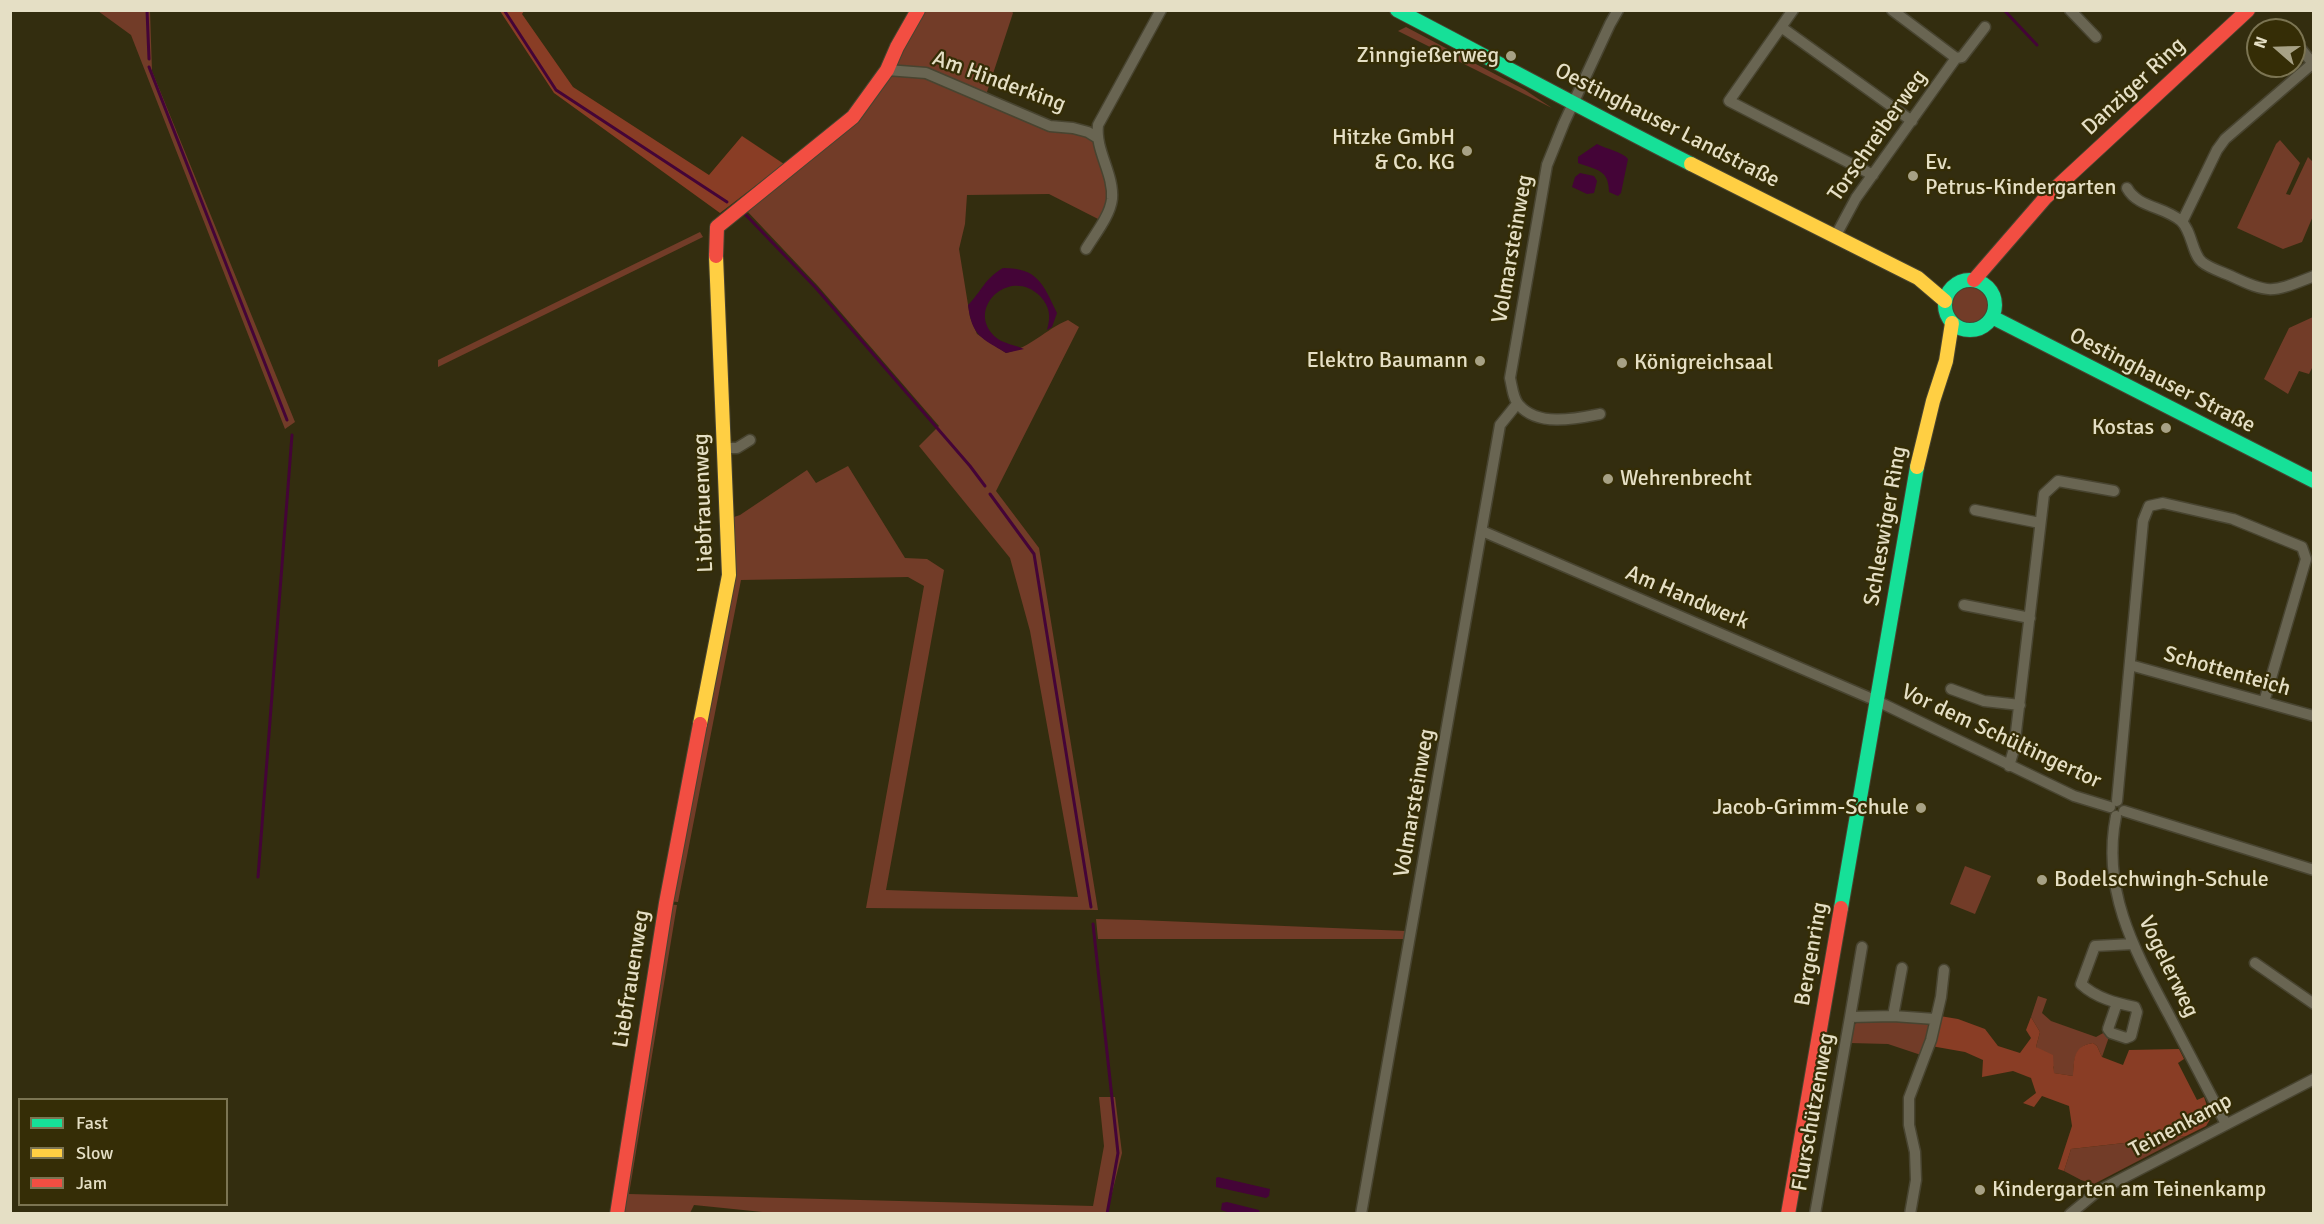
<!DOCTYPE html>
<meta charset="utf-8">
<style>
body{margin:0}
#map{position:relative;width:2324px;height:1224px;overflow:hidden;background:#332d0f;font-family:Signika,sans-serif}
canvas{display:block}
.frame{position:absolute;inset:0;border:12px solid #e5dfc5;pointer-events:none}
.legend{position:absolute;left:18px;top:1098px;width:210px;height:108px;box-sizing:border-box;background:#352d06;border:2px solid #7b7452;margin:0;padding:8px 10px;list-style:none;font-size:18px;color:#e5dfc5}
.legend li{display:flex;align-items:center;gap:12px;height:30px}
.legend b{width:30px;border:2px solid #7b7452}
.north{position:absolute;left:2246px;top:18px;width:60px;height:60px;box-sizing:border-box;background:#352d06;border:2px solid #7b7452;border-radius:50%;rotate:290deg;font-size:16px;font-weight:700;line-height:24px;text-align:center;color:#e5dfc5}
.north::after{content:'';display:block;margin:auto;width:21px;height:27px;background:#a7a185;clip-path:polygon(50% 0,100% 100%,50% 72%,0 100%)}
</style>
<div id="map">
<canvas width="2324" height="1224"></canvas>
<div class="frame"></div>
<ul class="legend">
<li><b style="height:8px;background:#16e098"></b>Fast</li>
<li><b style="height:8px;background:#ffcf43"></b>Slow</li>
<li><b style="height:8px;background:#f24e42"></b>Jam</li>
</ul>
<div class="north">N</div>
</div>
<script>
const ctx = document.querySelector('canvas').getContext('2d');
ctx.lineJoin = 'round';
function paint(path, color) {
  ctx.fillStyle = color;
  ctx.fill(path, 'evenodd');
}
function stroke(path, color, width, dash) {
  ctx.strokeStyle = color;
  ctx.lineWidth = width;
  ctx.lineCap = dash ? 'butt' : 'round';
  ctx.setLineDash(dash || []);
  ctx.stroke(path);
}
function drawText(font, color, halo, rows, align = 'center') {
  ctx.font = font + ' Signika,sans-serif';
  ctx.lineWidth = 4.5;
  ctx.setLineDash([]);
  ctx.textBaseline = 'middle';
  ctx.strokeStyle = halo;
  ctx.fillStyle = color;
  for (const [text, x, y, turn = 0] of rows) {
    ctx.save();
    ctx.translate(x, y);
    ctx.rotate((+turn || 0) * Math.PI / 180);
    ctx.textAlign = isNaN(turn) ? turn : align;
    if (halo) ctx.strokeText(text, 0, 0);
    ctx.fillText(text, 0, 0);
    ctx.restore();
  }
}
const green = new Path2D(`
 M 1011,10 L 1013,13 L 985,98 L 926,72 L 889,69 L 920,11 Z
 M 98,11 L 150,11 L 152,71 L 295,422 L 285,429 L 131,35 Z
 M 1406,27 L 1525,90 L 1552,108 L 1398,31 Z
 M 888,72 L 926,75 L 1095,138 L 1111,187 L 1102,221 L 1049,194 L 967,195 L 965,224 L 959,249 L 970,317 L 977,334 L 1006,353 C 1032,347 1044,330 1068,320 L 1079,327 L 996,491 L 1039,548 L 1098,910 L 866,908 L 924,586 L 908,577 L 741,580 L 678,902 L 667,901 L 730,575 L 728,519 L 740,515 L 807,470 L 816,483 L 848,466 L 905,558 L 927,559 L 944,570 L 886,890 L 1078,897 L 1030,631 L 1010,558 L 919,446 L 939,426 L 818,286 L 747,211 L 855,118 Z
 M 2280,140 L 2300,163 L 2286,194 L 2290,195 L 2308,157 L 2314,163 L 2313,216 L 2302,242 L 2283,249 L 2237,228 L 2276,144 Z
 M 700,232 L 703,237 L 438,367 L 438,360 Z
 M1951 305a19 19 0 1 1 38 0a19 19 0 1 1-38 0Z
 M 2313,317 L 2313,366 L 2309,374 L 2299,371 L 2288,394 L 2264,379 L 2289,328 Z
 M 1965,866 L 1991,876 L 1975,914 L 1950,904 Z
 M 666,904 L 677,905 L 629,1194 L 1093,1206 L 1104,1146 L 1099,1097 L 1115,1097 L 1122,1153 L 1107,1213 L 782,1214 L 694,1205 L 690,1213 L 618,1214 Z
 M 1096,919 L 1139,920 L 1406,931 L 1405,939 L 1098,939 Z
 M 2038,996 L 2047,999 L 2042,1013 L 2051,1021 L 2096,1037 L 2105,1032 L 2110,1034 L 2102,1057 L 2097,1046 L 2093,1043 C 2074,1046 2074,1060 2073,1076 L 2053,1073 L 2054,1067 L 2036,1047 L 2040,1032 L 2031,1017 Z
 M 1863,1019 L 1923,1022 L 1928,1025 L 1929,1031 L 1921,1055 L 1888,1044 L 1850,1043 L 1853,1025 Z
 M 2186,1136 L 2094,1184 L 2081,1180 L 2064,1171 L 2071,1149 Z`);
const forest = new Path2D(`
 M 500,11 L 524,11 L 522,14 L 573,87 L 709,175 L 742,136 L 784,164 L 720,213 L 554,93 Z
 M 1940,1016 L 1958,1019 L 1985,1029 L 1998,1046 L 2020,1053 L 2031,1038 L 2026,1030 L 2031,1017 L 2040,1032 L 2036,1047 L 2053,1055 L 2054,1073 L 2073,1076 C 2074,1059 2073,1046 2093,1043 L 2097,1046 L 2102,1057 L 2123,1065 L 2129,1050 L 2179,1049 L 2184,1059 L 2178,1063 L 2197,1100 L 2204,1097 L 2211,1118 L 2206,1126 L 2186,1136 L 2071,1149 L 2064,1171 L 2058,1169 L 2072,1126 L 2069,1106 L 2042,1096 L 2034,1107 L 2023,1103 L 2036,1093 L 2031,1078 L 2013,1071 L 1982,1077 L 1983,1060 L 1965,1052 L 1931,1046 Z`);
const water = new Path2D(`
 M 1597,144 C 1606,149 1623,152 1628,159 L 1621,193 L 1618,196 L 1609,192 C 1609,169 1596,170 1578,163 L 1578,157 Z
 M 1580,173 L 1594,176 L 1597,181 L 1594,193 L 1587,194 L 1572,187 L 1575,177 Z
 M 1003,268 C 1038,268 1043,284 1057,313 L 1052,327 L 1047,330 C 1051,316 1050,307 1040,296 C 1009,265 962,311 998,339 C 1005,344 1016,345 1024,349 L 1006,353 C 982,338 972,337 968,305 C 982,291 984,279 1003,268 Z
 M 1218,1177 L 1270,1189 L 1269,1196 L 1266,1198 L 1216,1187 L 1216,1178 Z
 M 1227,1202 L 1259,1210 L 1260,1213 L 1230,1213 L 1221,1210 L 1222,1203 Z`);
const stream = new Path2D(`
 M 147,10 L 149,59
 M 504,10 L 556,90 L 727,202
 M 2004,10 L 2037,45
 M 149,67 L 287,420
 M 745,214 L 816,288 L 970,466 L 985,486
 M 990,494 L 1034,554 L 1091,907
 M 258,877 L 292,435
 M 1093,924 L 1118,1153 L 1107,1214`);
const street = new Path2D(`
 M 1793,10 L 1729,101 L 1873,175
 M 1892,10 L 1956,58
 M 2070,10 L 2096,37
 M 1781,27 L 1912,121
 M 2302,50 L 2314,65
 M 887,70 L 926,73 L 1050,126 L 1073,128 L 1088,132 L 1096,137
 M 2127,188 C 2138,208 2164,206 2181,221 C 2192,231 2192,254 2202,262 C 2209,268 2222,272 2231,276 C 2271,295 2273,292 2314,276
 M 2182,222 L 2217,150 L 2225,139 L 2312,64
 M 1835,237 L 1856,198 L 1956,58 L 1962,57 L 1985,27
 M 1086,249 C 1095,234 1110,216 1112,199 C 1114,173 1095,151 1098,125 L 1161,10
 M 1600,414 C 1575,419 1538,427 1519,405 C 1513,399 1512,386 1510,378 L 1547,165 L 1564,123 L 1610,24 L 1618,10
 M 724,448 L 737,448 L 750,440
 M 1975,510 L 2040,523
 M 1482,531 L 1877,701 L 2074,796 L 2110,807
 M 1964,605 L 2030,618
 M 2130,665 L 2314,716
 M 1951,689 L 1984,701 L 2020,705
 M 2009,766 L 2014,749 L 2044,494 L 2058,481 L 2114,491
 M 2117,801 L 2143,521 L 2149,506 L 2163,503 L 2233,519 L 2302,547 L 2306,559 L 2264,702
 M 2124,811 L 2314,870
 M 2116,816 C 2101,891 2135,951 2169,1015 C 2188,1051 2207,1087 2226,1124
 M 2255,963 L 2314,1004
 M 2117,1003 L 2108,1029 L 2111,1033 L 2126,1038 L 2131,1036 L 2137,1012 L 2135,1007 C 2116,1003 2096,998 2081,984 L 2095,946 L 2133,944
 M 1893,1016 L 1902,968
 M 1850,1017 L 1862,947
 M 1361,1214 L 1500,425 L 1517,404
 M 1815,1214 L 1850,1017 L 1893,1016 L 1935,1019
 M 1910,1214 L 1916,1180 L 1915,1152 L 1909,1125 L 1909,1098 L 1931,1040 L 1941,997 L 1944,970
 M 2070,1214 L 2098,1191 L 2314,1079`);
const fast = new Path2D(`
 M 1397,10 C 1495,61 1592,114 1691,164
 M1945 305a25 25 0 1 1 50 0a25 25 0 1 1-50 0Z
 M 1992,317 L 2314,481
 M 1841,908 L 1917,467`);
const slow = new Path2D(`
 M 1691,164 L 1918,278 L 1945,301
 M 1917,467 L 1933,401 L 1946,361 L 1952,323
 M 700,724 L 729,575 L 716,256`);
const jam = new Path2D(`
 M 716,256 L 717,227 L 853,117 L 887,70 L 897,47 L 918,10
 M 1974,280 L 2046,197 L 2248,10
 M 617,1214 L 666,903 L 700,724
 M 1788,1214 L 1841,908`);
const markers = [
 [1511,56,6,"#a7a185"],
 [1467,151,6,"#a7a185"],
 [1913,176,6,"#a7a185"],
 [1480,361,6,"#a7a185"],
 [1622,363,6,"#a7a185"],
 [2166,428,6,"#a7a185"],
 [1608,479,6,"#a7a185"],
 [1921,808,6,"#a7a185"],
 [2042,880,6,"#a7a185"],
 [1980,1190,6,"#a7a185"]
];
const poiNames = [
 ["Zinngießerweg",1499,56],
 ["Hitzke GmbH",1455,138],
 ["& Co. KG",1455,163],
 ["Ev.",1925,163,"left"],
 ["Petrus-Kindergarten",1925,188,"left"],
 ["Elektro Baumann",1468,361],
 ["Königreichsaal",1634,363,"left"],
 ["Kostas",2154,428],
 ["Wehrenbrecht",1620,479,"left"],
 ["Jacob-Grimm-Schule",1909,808],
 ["Bodelschwingh-Schule",2054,880,"left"],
 ["Kindergarten am Teinenkamp",1992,1190,"left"]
];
const streetNames = [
 ["Am Hinderking",999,82,20],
 ["Danziger Ring",2134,87,-43],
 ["Oestinghauser Landstraße",1667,126,27],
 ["Torschreiberweg",1878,136,-55],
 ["Volmarsteinweg",1513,249,-80],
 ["Oestinghauser Straße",2162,381,27],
 ["Liebfrauenweg",704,503,-92],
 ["Schleswiger Ring",1886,526,-80],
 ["Am Handwerk",1687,598,23],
 ["Schottenteich",2227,672,16],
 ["Vor dem Schültingertor",2001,737,25],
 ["Volmarsteinweg",1415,803,-80],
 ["Bergenring",1812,954,-80],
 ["Vogelerweg",2168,967,64],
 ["Liebfrauenweg",632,979,-81],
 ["Flurschützenweg",1814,1112,-80],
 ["Teinenkamp",2181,1126,-28]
];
paint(green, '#723c28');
paint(forest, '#893d25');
paint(water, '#440437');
stroke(stream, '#440437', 3);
stroke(street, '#484430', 13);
stroke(fast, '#484430', 16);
stroke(slow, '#484430', 16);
stroke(jam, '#484430', 16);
stroke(street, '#696552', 10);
stroke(fast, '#16e098', 14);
stroke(slow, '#ffcf43', 14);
stroke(jam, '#f24e42', 14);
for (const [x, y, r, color] of markers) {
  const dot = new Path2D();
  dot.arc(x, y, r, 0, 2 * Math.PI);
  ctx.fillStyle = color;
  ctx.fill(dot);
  stroke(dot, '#352d06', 2);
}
drawText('22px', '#e5dfc5', '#352d06', poiNames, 'right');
drawText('22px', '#e5dfc5', '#352d06', streetNames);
</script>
